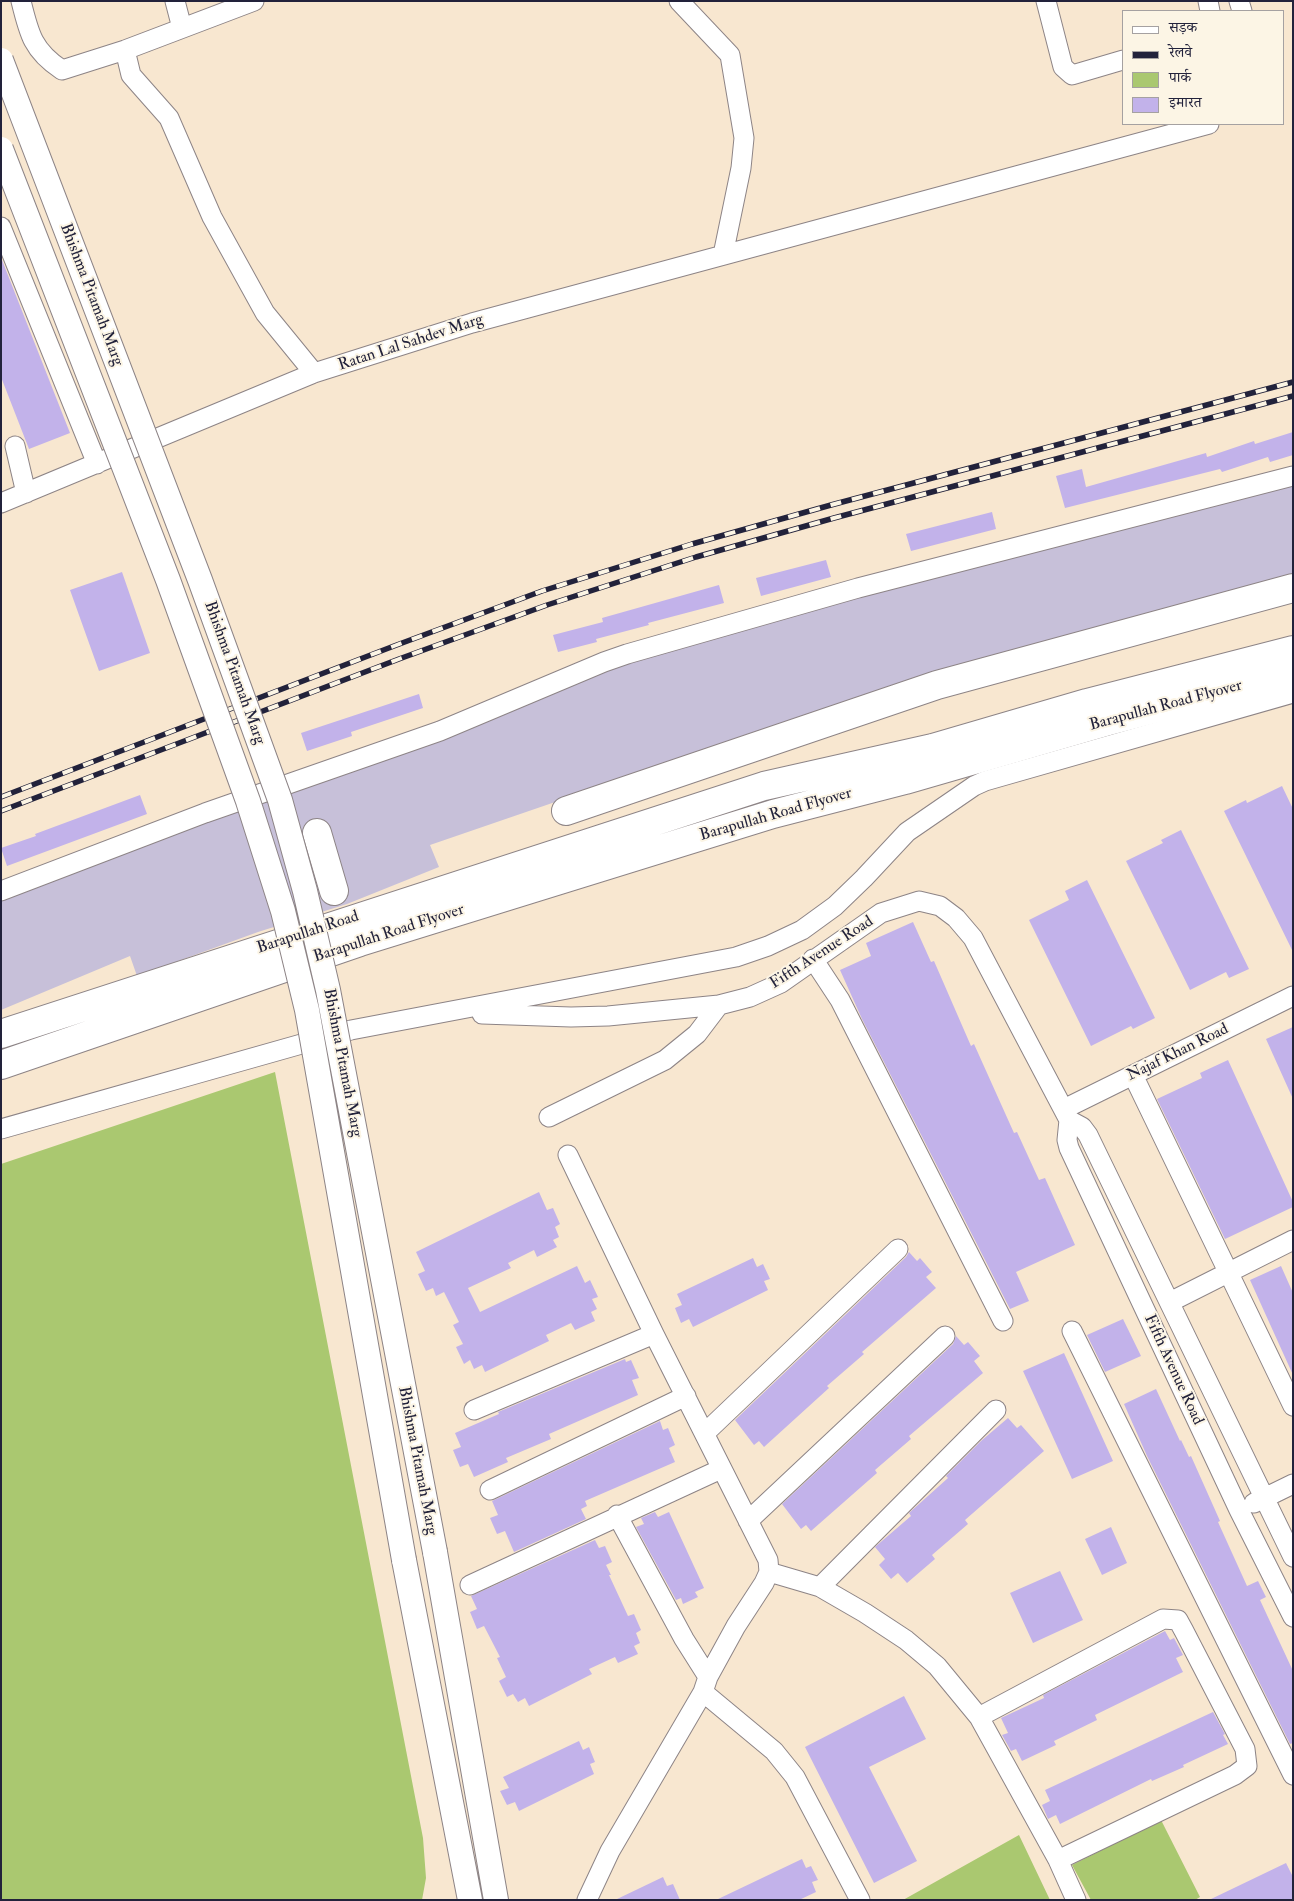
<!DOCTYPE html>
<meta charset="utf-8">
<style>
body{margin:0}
#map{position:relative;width:1294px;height:1901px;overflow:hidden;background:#f8e7d0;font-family:"IM FELL Double Pica","Noto Serif Devanagari",serif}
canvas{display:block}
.frame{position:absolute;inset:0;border:2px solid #22223b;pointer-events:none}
.legend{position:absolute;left:1122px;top:10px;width:162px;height:115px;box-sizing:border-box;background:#fcf5e5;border:1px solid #a5a1a1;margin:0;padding:6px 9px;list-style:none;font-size:15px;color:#22223b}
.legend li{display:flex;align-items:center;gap:10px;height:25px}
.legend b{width:25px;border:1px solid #a5a1a1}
</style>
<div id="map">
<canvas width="1294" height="1901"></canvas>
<div class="frame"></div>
<ul class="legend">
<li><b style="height:6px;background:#fff"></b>सड़क</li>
<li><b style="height:6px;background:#22223b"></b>रेलवे</li>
<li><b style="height:14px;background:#aac870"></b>पार्क</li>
<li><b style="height:14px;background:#c2b2ea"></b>इमारत</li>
</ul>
</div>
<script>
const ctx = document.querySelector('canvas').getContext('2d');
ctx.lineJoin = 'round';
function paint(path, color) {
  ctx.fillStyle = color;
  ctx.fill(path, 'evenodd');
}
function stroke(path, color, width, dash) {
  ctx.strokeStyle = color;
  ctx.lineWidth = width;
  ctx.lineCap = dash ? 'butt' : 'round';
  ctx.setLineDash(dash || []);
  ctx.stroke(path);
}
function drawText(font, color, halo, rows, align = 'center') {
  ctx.font = font + ' "IM FELL Double Pica",serif';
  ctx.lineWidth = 4;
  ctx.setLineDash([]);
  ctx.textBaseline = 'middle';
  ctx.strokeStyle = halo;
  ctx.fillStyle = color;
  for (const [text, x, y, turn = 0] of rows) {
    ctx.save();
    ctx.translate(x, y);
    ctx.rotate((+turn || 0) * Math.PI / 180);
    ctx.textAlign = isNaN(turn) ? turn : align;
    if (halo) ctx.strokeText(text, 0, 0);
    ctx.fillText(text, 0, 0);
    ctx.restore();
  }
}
const industrial = new Path2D(`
 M 1293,470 L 1293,575 L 887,688 L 430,845 L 439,867 L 347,904 L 258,932 L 137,976 L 130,956 L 1,1010 L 1,887 L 631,656 Z`);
const green = new Path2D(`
 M 275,1072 L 423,1838 L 426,1878 L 422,1900 L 1,1900 L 1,1164 Z
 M 1161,1820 L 1200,1897 L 1195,1900 L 1091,1900 L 1072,1865 Z
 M 1019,1835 L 1050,1900 L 903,1900 Z`);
const building = new Path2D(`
 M 2,260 L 70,433 L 29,449 L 1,377 Z
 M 1293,432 L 1293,455 L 1270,462 L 1268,457 L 1222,472 L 1220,469 L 1065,508 L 1056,476 L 1082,469 L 1086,487 L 1206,453 L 1207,457 L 1254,441 L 1255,444 Z
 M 992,512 L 996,529 L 911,551 L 906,534 Z
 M 826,560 L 831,577 L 761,596 L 756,578 Z
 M 122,572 L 150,653 L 99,671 L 70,590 Z
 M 719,585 L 724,603 L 648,623 L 649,625 L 596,639 L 597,642 L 558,652 L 553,635 L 603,622 L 602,618 Z
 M 419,694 L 423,708 L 351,732 L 352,736 L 307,751 L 301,733 Z
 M 1282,786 L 1293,809 L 1293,952 L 1224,811 L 1246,800 L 1247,803 Z
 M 140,795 L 147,814 L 7,866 L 1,848 L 36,836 L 35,834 Z
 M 1181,830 L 1249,969 L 1229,978 L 1226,972 L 1190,990 L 1126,861 L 1163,843 L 1161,840 Z
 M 1087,880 L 1155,1018 L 1133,1029 L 1131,1026 L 1091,1046 L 1029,920 L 1069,900 L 1065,891 Z
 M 913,922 L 931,962 L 934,961 L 971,1046 L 974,1044 L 1014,1133 L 1017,1132 L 1039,1180 L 1045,1178 L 1075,1245 L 1016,1272 L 1029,1301 L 1010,1309 L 862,1019 L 840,970 L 871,956 L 866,943 Z
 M 1293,1027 L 1293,1099 L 1266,1039 Z
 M 1228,1060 L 1293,1202 L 1293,1207 L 1225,1239 L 1157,1099 L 1202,1078 L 1200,1073 Z
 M 539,1192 L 547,1210 L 553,1208 L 560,1224 L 555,1227 L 559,1237 L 553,1240 L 557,1247 L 537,1257 L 534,1250 L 508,1263 L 511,1268 L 468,1288 L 480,1312 L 577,1266 L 585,1283 L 590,1280 L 598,1297 L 592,1299 L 597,1309 L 591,1312 L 595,1321 L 575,1330 L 571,1323 L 546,1335 L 549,1341 L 485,1372 L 482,1365 L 474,1369 L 470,1360 L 464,1364 L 456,1347 L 463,1344 L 453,1325 L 459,1322 L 444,1292 L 436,1296 L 433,1288 L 426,1291 L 418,1274 L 425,1271 L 416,1252 Z
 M 909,1252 L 917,1261 L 920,1258 L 932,1272 L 926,1277 L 936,1288 L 862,1352 L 864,1354 L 827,1386 L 829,1388 L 764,1447 L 759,1441 L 754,1445 L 735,1420 L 906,1257 Z
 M 753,1258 L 757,1267 L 763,1264 L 770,1279 L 764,1281 L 768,1290 L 693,1327 L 689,1319 L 681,1323 L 675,1308 L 682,1305 L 677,1294 Z
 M 1281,1266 L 1293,1293 L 1293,1375 L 1250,1280 Z
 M 1123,1319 L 1141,1356 L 1105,1372 L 1087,1335 Z
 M 956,1336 L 964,1345 L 968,1342 L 980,1356 L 974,1361 L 983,1373 L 909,1436 L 911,1439 L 875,1470 L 877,1473 L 811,1531 L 806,1525 L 801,1529 L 782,1504 L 953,1344 Z
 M 1064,1353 L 1113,1461 L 1072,1479 L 1023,1371 Z
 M 625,1359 L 626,1362 L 631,1360 L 639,1378 L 632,1380 L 638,1395 L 549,1434 L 551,1439 L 506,1458 L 508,1462 L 474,1477 L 468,1464 L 460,1467 L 453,1450 L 461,1447 L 455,1433 L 499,1414 L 498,1412 Z
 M 1156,1389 L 1180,1441 L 1181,1440 L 1189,1457 L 1191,1456 L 1220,1521 L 1218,1522 L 1247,1586 L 1258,1581 L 1266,1597 L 1260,1600 L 1293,1671 L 1293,1743 L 1290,1744 L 1147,1456 L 1124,1404 Z
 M 1008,1418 L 1017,1428 L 1021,1425 L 1044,1451 L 965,1520 L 968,1524 L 932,1555 L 935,1559 L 907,1583 L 898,1573 L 891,1579 L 879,1565 L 885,1559 L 875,1547 L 911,1516 L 909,1513 L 948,1478 L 946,1476 L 981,1441 Z
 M 660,1421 L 663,1430 L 668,1428 L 675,1445 L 669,1448 L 675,1462 L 585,1501 L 587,1506 L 581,1509 L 586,1519 L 514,1552 L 505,1531 L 497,1534 L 490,1518 L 498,1515 L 492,1501 Z
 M 655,1512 L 658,1517 L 669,1512 L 704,1588 L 695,1592 L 698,1597 L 683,1604 L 681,1598 L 676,1600 L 636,1527 L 644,1524 L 641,1518 Z
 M 1111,1527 L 1127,1563 L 1102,1575 L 1085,1539 Z
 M 595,1540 L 599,1548 L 605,1546 L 612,1562 L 606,1565 L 611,1575 L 609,1575 L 628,1616 L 634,1614 L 641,1630 L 636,1633 L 640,1643 L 634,1646 L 638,1654 L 618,1663 L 615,1657 L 589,1669 L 592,1674 L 529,1706 L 525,1698 L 518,1702 L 513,1694 L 507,1697 L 499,1681 L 506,1677 L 497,1658 L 500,1657 L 484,1626 L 477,1629 L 470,1612 L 477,1609 L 471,1596 Z
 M 1060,1571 L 1083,1620 L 1033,1643 L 1010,1593 Z
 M 1165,1631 L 1170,1640 L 1174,1638 L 1183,1655 L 1176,1658 L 1183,1672 L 1095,1715 L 1097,1720 L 1054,1741 L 1056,1745 L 1022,1761 L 1016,1749 L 1011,1751 L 1002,1735 L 1008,1733 L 1001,1718 L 1044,1698 L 1043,1695 Z
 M 904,1696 L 926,1739 L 869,1767 L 917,1861 L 874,1883 L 805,1747 Z
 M 1213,1712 L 1225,1734 L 1223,1735 L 1228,1744 L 1183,1765 L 1184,1767 L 1152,1781 L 1151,1779 L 1060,1824 L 1056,1815 L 1048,1819 L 1042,1805 L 1050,1801 L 1045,1790 Z
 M 579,1741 L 583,1750 L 589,1747 L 595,1762 L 590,1764 L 594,1774 L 519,1811 L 515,1802 L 507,1805 L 500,1791 L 509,1788 L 503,1777 Z
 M 802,1859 L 806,1868 L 811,1866 L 818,1880 L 812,1882 L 816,1892 L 799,1900 L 716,1900 Z
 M 1286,1863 L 1293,1877 L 1293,1900 L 1209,1900 Z
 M 663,1877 L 667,1886 L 673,1884 L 680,1900 L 615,1900 Z`);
const minor = new Path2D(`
 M 21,1 C 29,34 33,51 62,70 L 125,50 L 254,1
 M 175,1 L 182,28
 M 679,1 L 730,55 L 744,138 L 741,168 L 723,255
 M 1046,1 L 1063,67 L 1072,75 L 1123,60
 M 1208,1 L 1210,11
 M 1239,1 L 1242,11
 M 125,50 L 131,75 L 169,118 L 212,217 L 265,313 L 314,373
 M 1,227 L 97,464
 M 15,446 L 26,493
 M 1,503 L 314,373 L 472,323 L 1209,124
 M 1,891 L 205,813 L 440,731 L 604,662 L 627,654 L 858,588 L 1293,476
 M 813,959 L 840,1000 L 1003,1321
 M 482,1014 L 571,1017 L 608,1016 L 719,1005 L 750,997 L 781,983 L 881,913 L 919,901 L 940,906 L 956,918 L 973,938 L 1069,1120 L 1082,1127 L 1088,1135 L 1293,1557
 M 1133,1075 L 1293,1406
 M 1064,1109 L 1293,996
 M 549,1117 L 665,1060 L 697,1034 L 719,1005
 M 1069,1120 L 1067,1140 L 1069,1148 L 1239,1510 L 1293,1617
 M 1,1129 L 351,1030 L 736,957 L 768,946 L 802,930 L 835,906 L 864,878 L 907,832 L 974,786 L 985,781 L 1293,693
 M 568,1155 L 654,1334 L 768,1560 L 769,1572 L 764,1583 L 736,1626 L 708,1677 L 703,1692 L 610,1851 L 587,1900
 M 1170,1302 L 1293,1240
 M 1072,1331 L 1293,1775
 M 474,1410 L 654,1334
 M 705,1433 L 898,1249
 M 490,1490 L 686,1396
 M 1254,1503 L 1293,1484
 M 617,1515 L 684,1639 L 708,1677
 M 748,1521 L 945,1336
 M 769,1572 L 820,1587 L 865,1613 L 906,1640 L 937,1666 L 979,1717 L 1058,1860 L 1076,1900
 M 470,1585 L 721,1469
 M 820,1587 L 996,1410
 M 703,1692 L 774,1751 L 795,1777 L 860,1900
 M 979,1717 L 1163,1619 L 1178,1620 L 1184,1631 L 1245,1749 L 1247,1766 L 1235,1775 L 1058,1860`);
const major = new Path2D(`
 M 435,1552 L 496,1900
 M 404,1560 L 470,1900`);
const highway = new Path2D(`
 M 566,811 L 937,685 L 1293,588
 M 317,833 L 334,891
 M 1,1034 L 764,786 L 933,748 L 1087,703 L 1293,650
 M 1,1065 L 360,942 L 773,814 L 905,780 L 1105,722 L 1293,672`);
const rail = new Path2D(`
 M 1,797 L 394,646 L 542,591 L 692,544 L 831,505 L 1293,382
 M 1,811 L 399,659 L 547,605 L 696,557 L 834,518 L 1293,396`);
const majorBridge = new Path2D(`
 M 1,60 L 200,580 L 280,800 L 305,891 L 328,990 L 435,1552
 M 1,149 L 168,580 L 248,801 L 283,911 L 307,1010 L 404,1560`);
const streetNames = [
 ["Bhishma Pitamah Marg",91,295,69],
 ["Ratan Lal Sahdev Marg",411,343,-18],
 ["Bhishma Pitamah Marg",234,673,70],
 ["Barapullah Road Flyover",1166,706,-15],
 ["Barapullah Road Flyover",776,815,-16],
 ["Barapullah Road",308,933,-18],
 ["Barapullah Road Flyover",389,934,-18],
 ["Fifth Avenue Road",822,953,-33],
 ["Najaf Khan Road",1178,1053,-26],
 ["Bhishma Pitamah Marg",342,1063,79],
 ["Fifth Avenue Road",1173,1370,65],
 ["Bhishma Pitamah Marg",417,1461,79]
];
paint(industrial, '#c7c0d9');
paint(green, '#aac870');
paint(building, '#c2b2ea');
stroke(minor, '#8d8486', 21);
stroke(major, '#8d8486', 26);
stroke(highway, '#8d8486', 30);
stroke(minor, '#fff', 19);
stroke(major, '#fff', 24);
stroke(highway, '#fff', 28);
stroke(rail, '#22223b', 5.5);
stroke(rail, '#fcf5e5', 4, [11]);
stroke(majorBridge, '#8d8486', 26, []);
stroke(majorBridge, '#fff', 24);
drawText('16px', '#22223b', '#fcf5e5', streetNames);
</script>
